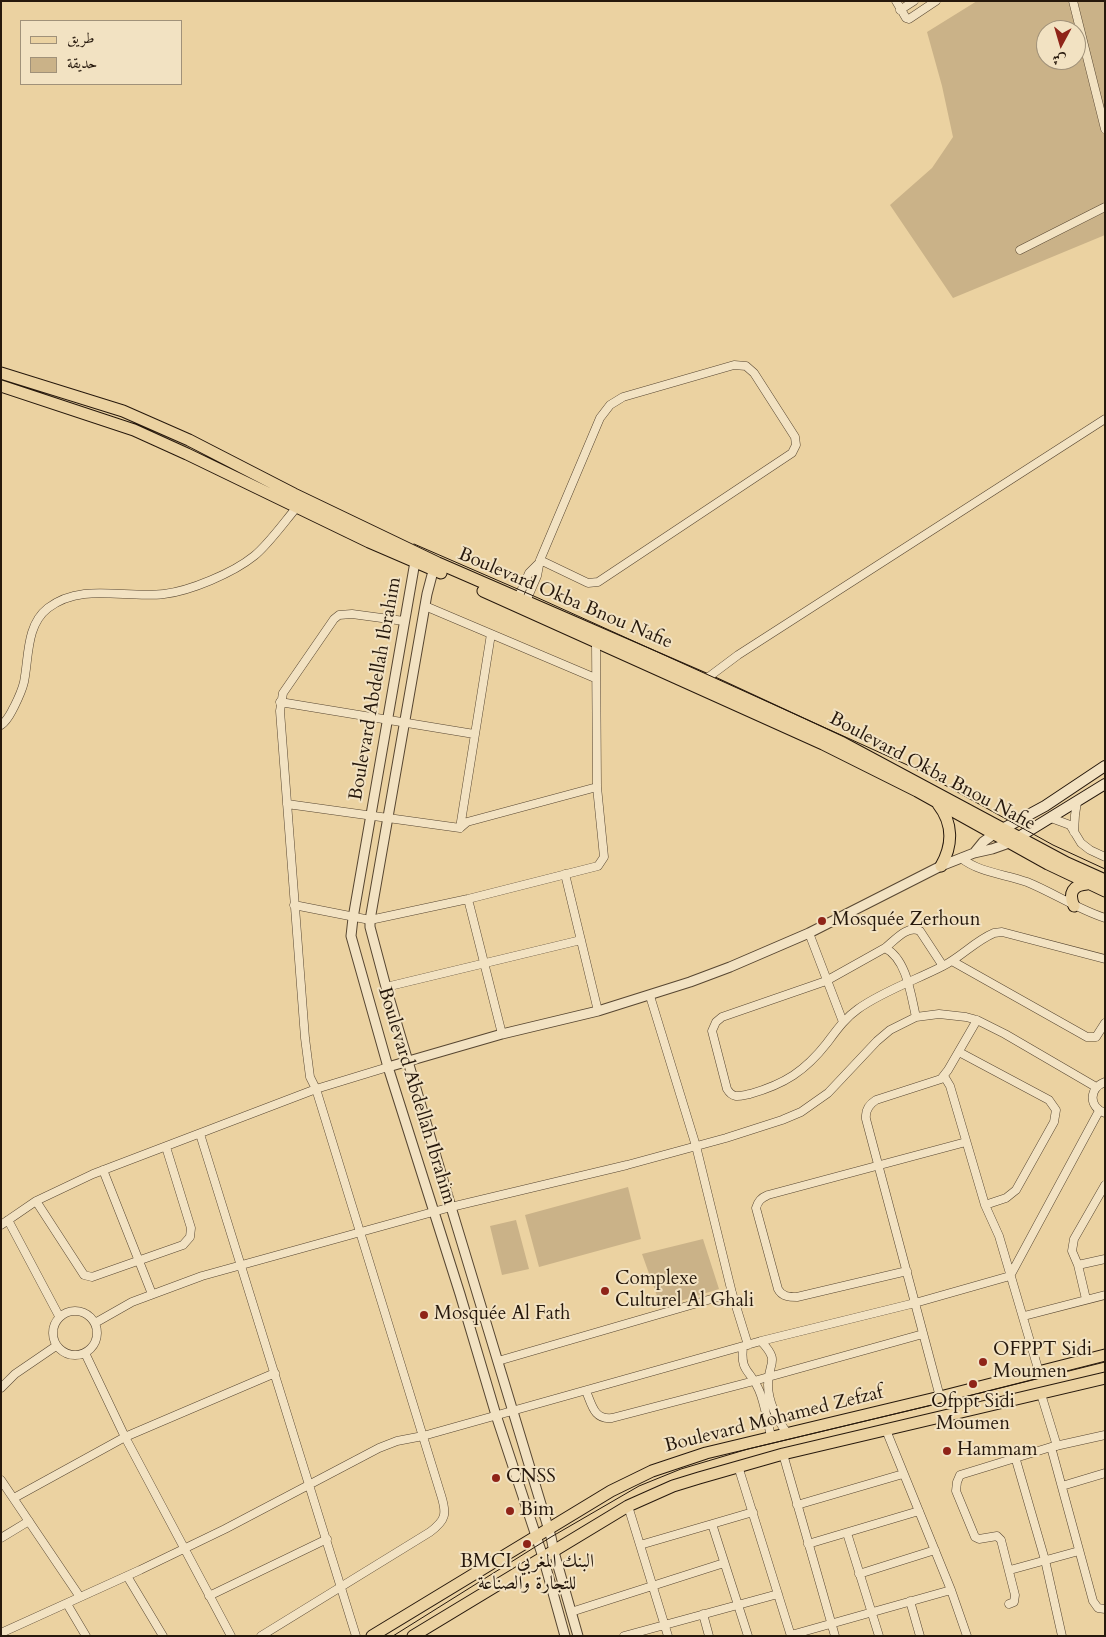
<!DOCTYPE html>
<meta charset="utf-8">
<style>
body{margin:0}
#map{position:relative;width:1106px;height:1637px;overflow:hidden;background:#ebd2a1;font-family:Cardo,Amiri,serif}
canvas{display:block}
.frame{position:absolute;inset:0;border:2px solid #26180c;pointer-events:none}
.legend{position:absolute;left:20px;top:20px;width:162px;height:65px;box-sizing:border-box;background:#f2e2c2;border:1px solid #a09179;margin:0;padding:6px 9px;list-style:none;font-size:15px;color:#26180c}
.legend li{display:flex;align-items:center;gap:10px;height:25px}
.legend b{width:25px;border:1px solid #a09179}
.north{position:absolute;left:1036px;top:20px;width:50px;height:50px;box-sizing:border-box;background:#f2e2c2;border:1px solid #a09179;border-radius:50%;rotate:186deg;font-size:14px;font-weight:700;line-height:20px;text-align:center;color:#26180c}
.north::after{content:'';display:block;margin:auto;width:18px;height:22px;background:#8f2418;clip-path:polygon(50% 0,100% 100%,50% 72%,0 100%)}
</style>
<div id="map">
<canvas width="1106" height="1637"></canvas>
<div class="frame"></div>
<ul class="legend">
<li><b style="height:6px;background:#ebd2a1"></b>طريق</li>
<li><b style="height:14px;background:#cab288"></b>حديقة</li>
</ul>
<div class="north">ش</div>
</div>
<script>
const ctx = document.querySelector('canvas').getContext('2d');
ctx.lineJoin = 'round';
function paint(path, color) {
  ctx.fillStyle = color;
  ctx.fill(path, 'evenodd');
}
function stroke(path, color, width, dash) {
  ctx.strokeStyle = color;
  ctx.lineWidth = width;
  ctx.lineCap = dash ? 'butt' : 'round';
  ctx.setLineDash(dash || []);
  ctx.stroke(path);
}
function drawText(font, color, halo, rows, align = 'center') {
  ctx.font = font + ' Cardo,Amiri,serif';
  ctx.lineWidth = 4;
  ctx.setLineDash([]);
  ctx.textBaseline = 'middle';
  ctx.strokeStyle = halo;
  ctx.fillStyle = color;
  for (const [text, x, y, turn = 0] of rows) {
    ctx.save();
    ctx.translate(x, y);
    ctx.rotate((+turn || 0) * Math.PI / 180);
    ctx.textAlign = isNaN(turn) ? turn : align;
    if (halo) ctx.strokeText(text, 0, 0);
    ctx.fillText(text, 0, 0);
    ctx.restore();
  }
}
const green = new Path2D(`
 M 977,1 L 1105,1 L 1105,235 L 953,298 L 890,205 L 932,168 L 953,137 L 942,86 L 927,32 ZM 1046,30 L 1076,30 L 1076,60 L 1046,60 Z
 M 628,1187 L 641,1239 L 539,1267 L 525,1215 Z
 M 516,1220 L 529,1269 L 502,1275 L 490,1226 Z
 M 703,1239 L 719,1289 L 661,1307 L 642,1254 Z`);
const minor = new Path2D(`
 M 896,1 L 906,18 L 909,19 L 936,1
 M 1073,1 L 1105,129
 M 900,10 L 914,1
 M 1020,250 L 1105,207
 M 517,600 L 529,573 L 538,564
 M 425,606 L 595,678
 M 524,606 L 537,576 L 540,560 L 600,418 L 610,405 L 623,397 L 734,365 L 746,366 L 754,373 L 795,437 L 796,445 L 792,453 L 598,582 L 588,583 L 540,560
 M 702,682 L 738,655 L 1105,419
 M 280,702 L 474,734
 M 1,725 C 8,720 10,714 14,707 C 18,699 22,691 24,682 C 29,657 26,625 48,608 C 82,582 125,599 164,594 C 190,591 233,573 254,556 C 268,545 285,521 297,507
 M 287,804 L 460,828 L 467,822 L 597,787
 M 1051,818 L 1070,825 L 1081,843 L 1090,850 L 1105,857
 M 460,828 L 491,634
 M 1074,832 L 1075,815 L 1077,802
 M 961,858 C 980,873 1005,874 1027,882 C 1054,893 1077,909 1105,918
 M 565,874 L 598,1011
 M 468,899 L 502,1034
 M 294,905 L 370,920 L 468,899 L 598,866 L 604,857 L 597,787 L 596,642
 M 809,933 L 843,1022
 M 885,948 C 894,941 908,924 920,931 L 943,966
 M 952,961 L 1087,1037 L 1096,1037 L 1105,1023
 M 386,987 L 581,940
 M 650,996 L 696,1146 L 732,1293 L 748,1345
 M 916,1017 C 911,996 907,959 885,948 L 826,981 L 722,1017 L 716,1022 L 712,1031 L 727,1089 C 733,1099 739,1096 750,1094 C 785,1084 805,1071 827,1043 C 836,1031 845,1018 858,1009 C 883,991 916,980 943,966 C 961,957 975,941 994,933 L 1002,932 L 1105,959
 M 959,1052 L 1049,1100 L 1056,1110 L 1054,1122 L 1016,1190 L 1006,1198 L 985,1205
 M 944,1076 L 950,1086 L 985,1205 L 999,1236 L 1039,1372
 M 1105,1082 C 1089,1088 1088,1107 1105,1113
 M 200,1134 L 356,1636
 M 103,1170 L 152,1294
 M 36,1201 L 84,1275 L 92,1277 L 183,1245 L 190,1237 L 191,1228 L 166,1147
 M 8,1220 L 59,1316
 M 1,1225 L 36,1201 L 93,1174 L 316,1089 L 388,1067
 M 1078,1265 L 1105,1259
 M 907,1271 L 797,1297 C 790,1297 782,1297 778,1289 L 756,1208 C 758,1201 761,1198 768,1195 L 966,1142
 M 1086,1299 L 1078,1265 L 1072,1251 L 1074,1239 L 1105,1185
 M53 1333a22 22 0 1 1 44 0a22 22 0 1 1-44 0Z
 M 1024,1316 L 1105,1295
 M 95,1323 L 132,1302 L 202,1276 L 451,1207 L 627,1165 L 726,1138 L 782,1120 L 801,1112 L 828,1093 L 877,1041 L 890,1030 L 916,1017 L 939,1014 L 966,1017 L 977,1020 L 1005,1034 L 1096,1087
 M 761,1341 C 781,1363 768,1361 768,1385 C 768,1401 777,1420 787,1433
 M 743,1347 C 740,1373 751,1370 759,1390 C 765,1404 767,1421 771,1436
 M 85,1353 L 125,1437 L 231,1636
 M 498,1361 L 732,1293
 M 1,1388 L 15,1374 L 56,1346
 M 586,1391 C 592,1405 594,1420 612,1418 L 754,1381 L 923,1334
 M 1041,1394 L 1057,1446
 M 940,1397 L 866,1119 C 865,1111 868,1105 876,1100 L 941,1079 L 948,1070 L 977,1020
 M 886,1430 L 951,1590 L 967,1636
 M 1051,1447 L 1093,1601 L 1098,1608 L 1105,1609
 M 783,1454 L 835,1636
 M 1016,1460 L 1045,1560 L 1062,1636
 M 738,1466 L 791,1636
 M 1,1480 L 80,1597
 M 1062,1486 L 1105,1473
 M 14,1498 L 125,1437 L 275,1373
 M 797,1505 L 903,1474
 M 628,1506 L 668,1636
 M 847,1533 L 879,1636
 M 1,1538 L 29,1521
 M 808,1544 L 919,1511
 M 640,1545 L 712,1524
 M 1010,1570 L 1079,1551
 M 859,1574 L 935,1550
 M 127,1576 L 163,1636
 M 209,1596 L 327,1539
 M 910,1601 L 920,1636
 M 67,1604 L 86,1636
 M 1009,1604 L 1014,1602 L 1015,1595 L 1001,1540 L 997,1536 L 979,1539 L 975,1537 L 956,1491 L 957,1482 L 960,1475 L 1051,1447 L 1105,1435
 M 571,1612 L 724,1563
 M 703,1614 L 709,1636
 M 1,1633 L 140,1570 L 225,1529 L 379,1448 L 397,1441 L 423,1436 L 761,1341 L 915,1303 L 1010,1276 L 1099,1111
 M 791,1635 L 951,1590
 M 261,1636 L 430,1532 C 446,1520 447,1514 441,1495 L 316,1089 L 310,1077 L 305,1038 L 280,711 L 283,693 L 334,619 L 339,615 L 352,614 L 404,621
 M 624,1636 L 778,1594
 M 748,1636 L 712,1524 L 753,1512`);
const tertiary = new Path2D(`
 M 416,556 L 353,918 L 351,936 L 388,1067 L 460,1294 L 496,1415 L 543,1557 L 565,1636
 M 436,566 L 432,575 L 427,594 L 370,920 L 370,927 L 386,987 L 451,1207 L 551,1537 L 554,1552 L 578,1636
 M 974,853 L 983,842 L 994,834
 M 388,1067 L 502,1034 L 598,1011 L 690,982 L 730,967 L 809,933 L 941,866 L 974,853 L 992,849 L 1009,843`);
const secondary = new Path2D(`
 M 997,832 L 1045,806 L 1105,766
 M 1014,840 L 1105,784`);
const primary = new Path2D(`
 M 1,373 L 123,411 L 189,440 L 294,494 L 438,563 L 705,679 L 843,743 L 1067,863 L 1105,880
 M 1,386 L 134,430 L 187,454 L 369,542 L 441,573
 M 483,591 L 823,744 L 917,791 L 1048,864 L 1105,891
 M 938,804 C 953,823 953,845 941,866
 M 1074,906 C 1068,893 1073,885 1087,884
 M 372,1636 L 611,1491 L 652,1471 L 706,1453 L 940,1397 L 1105,1355
 M 413,1636 L 628,1506 L 673,1486 L 699,1478 L 783,1454 L 1105,1378`);
const tram = new Path2D(`
 M 414,544 L 536,597 L 914,768 L 1053,845 L 1105,869
 M 393,1636 L 551,1537 L 639,1486 L 681,1469 L 748,1449 L 924,1407 L 1105,1362`);
const markers = [
 [822,921,5,"#8f2418"],
 [605,1291,5,"#8f2418"],
 [424,1315,5,"#8f2418"],
 [983,1362,5,"#8f2418"],
 [973,1384,5,"#8f2418"],
 [947,1451,5,"#8f2418"],
 [496,1478,5,"#8f2418"],
 [510,1511,5,"#8f2418"],
 [527,1544,5,"#8f2418"]
];
const streetNames = [
 ["Boulevard Okba Bnou Nafie",565,599,23],
 ["Boulevard Abdellah Ibrahim",376,689,-80],
 ["Boulevard Okba Bnou Nafie",932,772,28],
 ["Boulevard Abdellah Ibrahim",416,1096,73],
 ["Boulevard Mohamed Zefzaf",774,1420,-14]
];
const poiNames = [
 ["Mosquée Zerhoun",832,921],
 ["Complexe",615,1280],
 ["Culturel Al Ghali",615,1302],
 ["Mosquée Al Fath",434,1315],
 ["OFPPT Sidi",993,1351],
 ["Moumen",993,1373],
 ["Ofppt Sidi",973,1403,"center"],
 ["Moumen",973,1425,"center"],
 ["Hammam",957,1451],
 ["CNSS",506,1478],
 ["Bim",520,1511],
 ["BMCI البنك المغربي",527,1563,"center"],
 ["للتجارة والصناعة",527,1585,"center"]
];
paint(green, '#cab288');
stroke(minor, '#574631', 9);
stroke(tertiary, '#574631', 11);
stroke(secondary, '#26180c', 12);
stroke(primary, '#26180c', 13);
stroke(minor, '#f2e2c2', 8);
stroke(tertiary, '#f2e2c2', 9);
stroke(secondary, '#f2e2c2', 10);
stroke(primary, '#ebd2a1', 11);
stroke(tram, '#26180c', 1);
for (const [x, y, r, color] of markers) {
  const dot = new Path2D();
  dot.arc(x, y, r, 0, 2 * Math.PI);
  ctx.fillStyle = color;
  ctx.fill(dot);
  stroke(dot, '#f2e2c2', 2);
}
drawText('19px', '#26180c', '#f2e2c2', streetNames);
drawText('19px', '#26180c', '#f2e2c2', poiNames, 'left');
</script>
